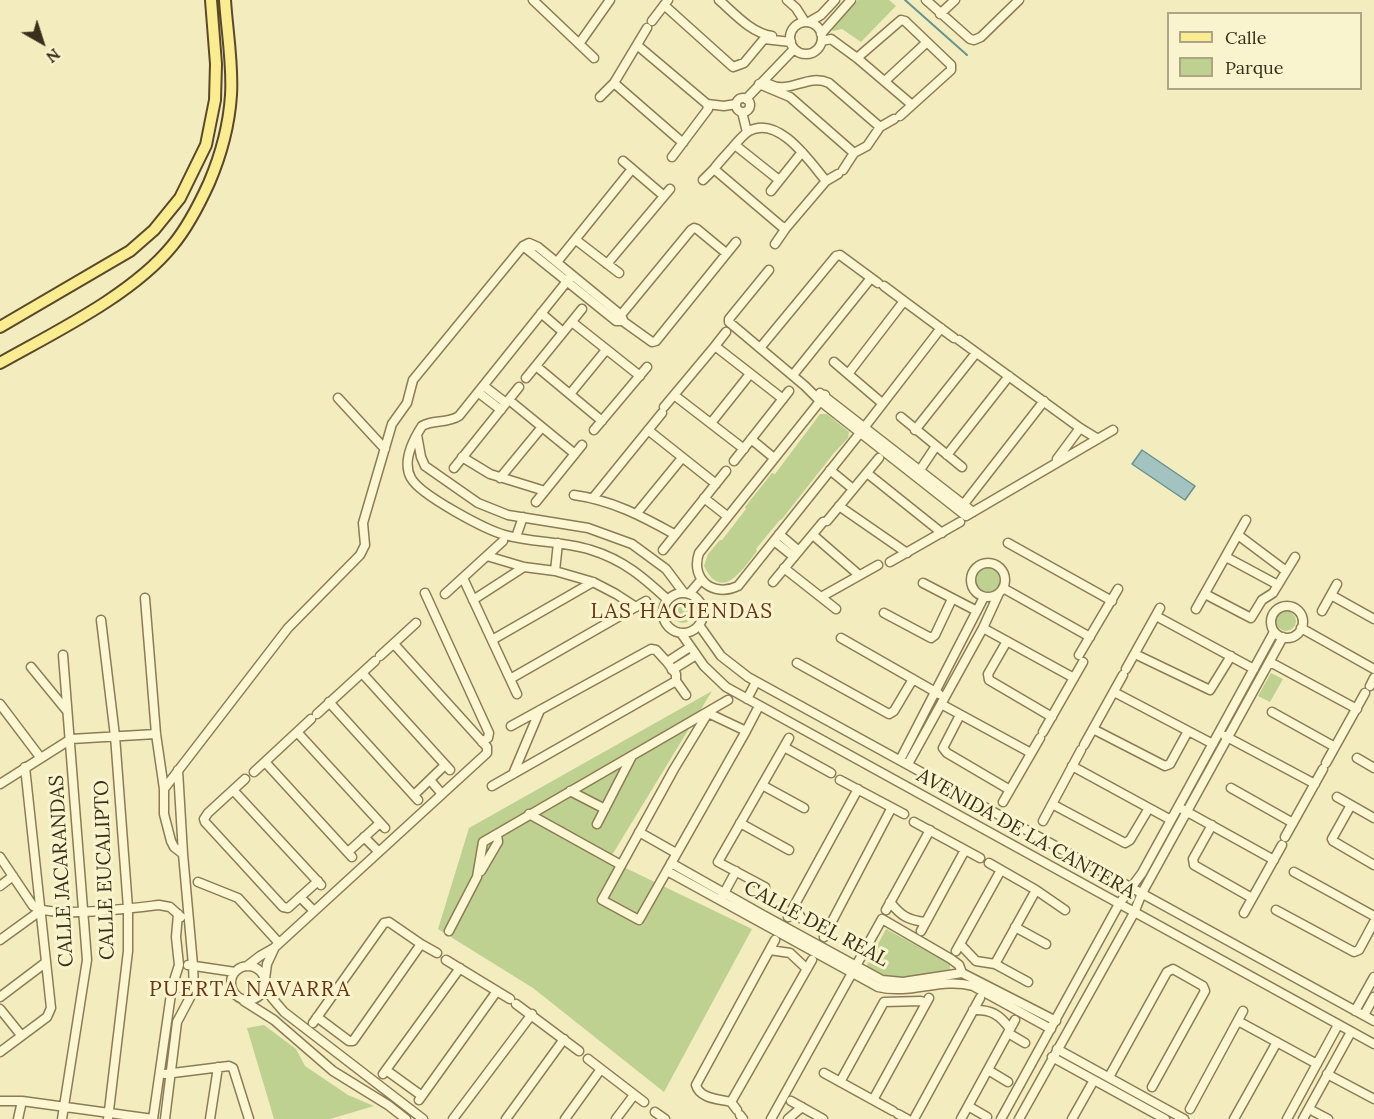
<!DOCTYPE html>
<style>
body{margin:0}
#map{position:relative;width:1374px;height:1119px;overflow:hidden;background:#f2ecbe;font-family:Lora,serif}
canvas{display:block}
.legend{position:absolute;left:1167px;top:12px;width:195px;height:78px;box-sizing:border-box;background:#f9f4ce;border:2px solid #ada586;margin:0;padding:8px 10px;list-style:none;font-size:18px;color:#3a2f1b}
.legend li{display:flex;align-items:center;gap:12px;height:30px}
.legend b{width:30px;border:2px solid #ada586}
.north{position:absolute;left:12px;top:12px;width:60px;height:60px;-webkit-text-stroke:4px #f9f4ce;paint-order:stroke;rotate:141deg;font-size:16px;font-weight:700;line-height:24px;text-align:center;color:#3a2f1b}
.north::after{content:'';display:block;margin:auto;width:21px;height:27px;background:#3a2f1b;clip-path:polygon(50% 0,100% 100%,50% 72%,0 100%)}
</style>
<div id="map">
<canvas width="1374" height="1119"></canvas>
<ul class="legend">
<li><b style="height:8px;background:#f9ec91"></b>Calle</li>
<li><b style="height:16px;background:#bed191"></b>Parque</li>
</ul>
<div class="north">N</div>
</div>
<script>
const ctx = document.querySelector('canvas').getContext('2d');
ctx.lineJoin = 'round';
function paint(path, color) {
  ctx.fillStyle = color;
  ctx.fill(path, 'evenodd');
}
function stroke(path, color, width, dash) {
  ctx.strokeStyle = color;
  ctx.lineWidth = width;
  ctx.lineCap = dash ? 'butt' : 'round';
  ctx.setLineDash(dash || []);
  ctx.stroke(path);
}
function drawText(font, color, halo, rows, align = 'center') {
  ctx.font = font + ' Lora,serif';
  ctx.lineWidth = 6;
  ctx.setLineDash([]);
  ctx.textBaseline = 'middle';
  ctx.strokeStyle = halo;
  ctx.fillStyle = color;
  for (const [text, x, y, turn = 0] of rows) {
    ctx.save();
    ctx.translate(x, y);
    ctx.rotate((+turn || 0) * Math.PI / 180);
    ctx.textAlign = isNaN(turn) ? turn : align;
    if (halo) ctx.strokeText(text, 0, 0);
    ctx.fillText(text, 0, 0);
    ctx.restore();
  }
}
const green = new Path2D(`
 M 858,0 L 889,0 L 896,6 L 861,42 L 842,29 L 833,31 L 831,28 Z
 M 820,414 L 827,414 L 849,432 L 848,438 L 834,453 L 782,519 L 779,521 L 756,549 L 757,551 C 742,570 722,603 704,566 L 708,554 L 720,540 L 722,540 L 746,509 L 745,507 L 772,473 L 775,474 Z
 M976 580a12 12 0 1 1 24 0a12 12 0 1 1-24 0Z
 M673 613a10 10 0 1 1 20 0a10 10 0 1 1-20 0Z
 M1276 621a10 10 0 1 1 20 0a10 10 0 1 1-20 0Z
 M 1271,673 L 1283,679 L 1270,702 L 1258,696 Z
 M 712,691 L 609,860 L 752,929 L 664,1092 L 533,988 L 438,929 L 469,828 Z
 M 886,929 L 950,964 L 950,969 L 904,978 L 885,977 L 866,967 Z
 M 264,1025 L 296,1049 L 305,1066 L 348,1095 L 374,1106 L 330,1119 L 274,1119 L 247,1028 Z`);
const water = new Path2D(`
 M 1142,450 L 1195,486 L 1185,500 L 1132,464 Z`);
const stream = new Path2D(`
 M 905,0 L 967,55`);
const minor = new Path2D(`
 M 533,0 L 594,58
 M 719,0 C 734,13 751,33 772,36
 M 787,0 L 796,8 L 805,22
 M 926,0 L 970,39 L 974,40 L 981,37 L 1019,0
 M 664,5 L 733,67 L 744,63 L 764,39 L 791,42
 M 940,14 L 955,0
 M 652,21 L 668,0
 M 809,22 L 821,15 L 835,0
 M790 38a16 16 0 1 1 32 0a16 16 0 1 1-32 0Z
 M 821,34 L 851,0
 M 822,41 L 831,39 L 857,58 L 911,104
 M 579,44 L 610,0
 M 637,45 L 707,104 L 724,106 L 736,104
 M 857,58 L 901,20 L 905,21 L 951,65 L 951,70 L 900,116
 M 885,81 L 926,43
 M 614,83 L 683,143
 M 759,84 L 790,97 L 854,153 L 867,146 L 880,127 L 894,119
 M 769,84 C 790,95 807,73 829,83 L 880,127
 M 600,97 L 614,83 L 647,28
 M736 105a7 7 0 1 1 14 0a7 7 0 1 1-14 0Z
 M 746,99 L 794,49
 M 742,112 L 747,132
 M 735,145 L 779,180
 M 672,157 L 708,109 L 707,104
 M 623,161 L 664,196
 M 843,170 L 854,153
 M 703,180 L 714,169
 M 826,181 C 810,162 779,115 749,131 C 743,135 737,142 732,148 C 726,155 719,162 714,169 L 781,226 L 786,228 L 826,181 L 838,174
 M 771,191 L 802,152
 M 576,240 L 619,273
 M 775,244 L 786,228
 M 523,246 L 616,321 L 620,321
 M 557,262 L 632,169
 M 607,264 L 670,189
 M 769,270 L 729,319 L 729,322 L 805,386 L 820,401 L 966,516 L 1113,430
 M 572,275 L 459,416 C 447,424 433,419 422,426 C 413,440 402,462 411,478 C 420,495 486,530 505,535 C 533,543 563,541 591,550 C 624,560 644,578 668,600
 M 904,301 L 954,338
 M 541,313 L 563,332
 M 616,321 L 691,230 L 694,228 L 697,229 L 726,253
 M 572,322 L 640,376
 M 959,340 L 1080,428 L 1098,439
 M 715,346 L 726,332
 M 760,348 L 836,256 L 840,255 L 878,283
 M 834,362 L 848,374
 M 536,366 L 602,421
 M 793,375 L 871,278
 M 526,378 L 582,309
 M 484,386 L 506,403
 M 479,393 L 501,410
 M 820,393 L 973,512
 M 570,394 L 606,350
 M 674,395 L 744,449
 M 825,395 L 699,553 C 690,579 713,598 738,586 L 860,433 L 941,328
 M 338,398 L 385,449
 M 509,400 L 575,454
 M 882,403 L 848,374 L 904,301 L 884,286
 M 664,407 L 715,346 L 783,399
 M 901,417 L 962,467
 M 711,423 L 750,374
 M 594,430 L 647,367
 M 648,430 L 716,484
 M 915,430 L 976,353
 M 417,435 L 421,457 L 425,466 L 478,503 L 508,515 L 588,528 L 632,544 L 666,569 L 684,593
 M 751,439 L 774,458
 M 947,455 L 1009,376
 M 462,457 L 490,474 L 545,491
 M 1057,459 L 1080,428
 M 734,461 L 789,391
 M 454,468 L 519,387
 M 830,470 L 853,489
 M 867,473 L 942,533
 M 918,473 L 936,446
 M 500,478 L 542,427
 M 574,495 C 611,500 642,516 674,534
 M 593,498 L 662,413
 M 704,498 L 727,516
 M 536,502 L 582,445
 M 839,506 L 907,553
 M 960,509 L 1044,401
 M 637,513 L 682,458
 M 827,521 L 879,458
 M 779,534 L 799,551
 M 813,535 L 859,575
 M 1238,535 L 1286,571
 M 516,537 L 523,517
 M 774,541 L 794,557
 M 1008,543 L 1112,601
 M 663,550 L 726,471
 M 487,556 L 524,567 L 555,571 L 593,582 L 616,594 L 636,607
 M 1226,557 L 1278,585
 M 890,562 L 960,522
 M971 580a17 17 0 1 1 34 0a17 17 0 1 1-34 0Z
 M 784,568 L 836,609
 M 555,571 L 558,543
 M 463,578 L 517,694
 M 773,582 L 823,522
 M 923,583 L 977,611
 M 1003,588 L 1090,637
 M 425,593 L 489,733 L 488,738 L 482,742
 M663 613a20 20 0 1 1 40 0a20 20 0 1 1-40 0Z
 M 445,594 L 503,541
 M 689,594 L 701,580
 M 1205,594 L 1251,618 L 1262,600 L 1273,593 L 1295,557
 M 1331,595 L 1374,619
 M 821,597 L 878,565
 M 145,598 L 156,734 L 164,789 L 164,814 L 171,841 L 174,847 L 183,854 L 193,965 L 194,990 L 177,1022 L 165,1119
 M 473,600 L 524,567
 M1271 622a16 16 0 1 1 32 0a16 16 0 1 1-32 0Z
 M 1196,609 L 1246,520
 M 1322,611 L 1337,584
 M 884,613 L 931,638 L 935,635 L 952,599
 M 1156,616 L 1254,669
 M 101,620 L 115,736 L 128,908 L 128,951 L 108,1119
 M 699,625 L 721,656 L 748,677 L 1374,1021
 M 983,628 L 1074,678
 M 1301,628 L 1374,669
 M 681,633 L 704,666 L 726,687 L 1374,1044
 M 841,638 L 939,694
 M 492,640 L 593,582
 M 1007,641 L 988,674 L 989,680 L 1052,717
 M 1135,654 L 1210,690 L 1231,656
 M 1079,655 L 1118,589
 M 380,656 L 416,623
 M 667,662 L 690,647
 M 1270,662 L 1357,709
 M 797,663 L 889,714 L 894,711 L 913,679
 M 31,667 L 67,711
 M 1126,669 L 1160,608
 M 672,670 L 696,655
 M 362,673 L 450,770
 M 510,679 L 646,601
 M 1370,686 L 1374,678
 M 1114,692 L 1213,744
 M 747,699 L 756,682
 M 329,702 L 418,800
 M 0,704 L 40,757
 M 941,704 L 1031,753
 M 1272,712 L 1335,747
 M 317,714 L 375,661
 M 960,715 L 943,748 L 947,753 L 1010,790
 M 511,726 L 651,649 L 656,650 L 667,662 L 676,674 L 676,681 L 686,695
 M 1093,729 L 1165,766 L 1170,764 L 1188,731
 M 746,731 L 708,713 L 674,769 L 602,900 L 639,920 L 746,731 L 759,706
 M 297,732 L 385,828
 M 1043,732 L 1083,662
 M 1225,736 L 1315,784
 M 1084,745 L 1123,675
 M 784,747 L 831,773
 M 1357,758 L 1374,768
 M 900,760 L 984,597
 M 265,762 L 352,857
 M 1326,763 L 1365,693
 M 908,764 L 983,628 L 999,593
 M 1072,766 L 1171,820
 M 178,770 L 183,854
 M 254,772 L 311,719
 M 513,774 L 540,710
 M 245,779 L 208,813 L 204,819 L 205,822 L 283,907 L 288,908 L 318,881
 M 430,780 L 442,794
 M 840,780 L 904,814
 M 0,784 L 71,739 L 156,734
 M 762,785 L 804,808
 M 492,786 L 676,681
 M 1231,788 L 1293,823
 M 164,789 L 288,628 L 360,555 L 365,545 L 363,523 L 392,424 L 407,403 L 413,380 L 523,246 L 529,243 L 538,247 L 621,315 L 624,322 L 652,342 L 656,341 L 736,242
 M 233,790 L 321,885
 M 570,791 L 605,809
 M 414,795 L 445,765
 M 1337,797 L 1374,818
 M 1003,802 L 1040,738
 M 1052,804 L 1125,843 L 1130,840 L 1149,808
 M 1351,805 L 1332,839 L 1333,841 L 1374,865
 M 1182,809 L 1274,860
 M 529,814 L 621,865
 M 1043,821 L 1081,750
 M 914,822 L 980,858
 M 740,823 L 789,850
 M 597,824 L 632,756
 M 1212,825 L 1193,859 L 1194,865 L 1252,898
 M 639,832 L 676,853
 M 364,837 L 379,852
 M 1285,837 L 1323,769
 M 348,852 L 380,823
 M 0,857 L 33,906 C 52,919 133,908 159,905 L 170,907 L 181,917
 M 671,863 L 763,915 L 882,980 L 903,982 L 962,973 L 1056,1021
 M 989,863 L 1036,890 L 1065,910
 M 481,871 L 498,842 L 497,834
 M 667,871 L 878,987 C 911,995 941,977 973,986 L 1051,1029
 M 1294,872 L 1374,916
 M 198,882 L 238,898 L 279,943
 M 0,886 L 13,876
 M 765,887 L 718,862 L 789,738
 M 300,897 L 314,911
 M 722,897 L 736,871
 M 890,902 C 901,916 908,920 925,922
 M 794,907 L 802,919 L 828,929 L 891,809
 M 886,910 L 930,830
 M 1276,910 L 1354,952 L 1359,950 L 1374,922
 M 1244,913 L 1282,845
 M 788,917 L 858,789
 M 1015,927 L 1046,944
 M 449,931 L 477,877 L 483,842 L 728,700
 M 921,931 L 965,850
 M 824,937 L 828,929
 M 0,940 L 40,911
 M 421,944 L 437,953
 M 960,944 L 976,961 L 995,964 L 1028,982
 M 770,950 L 790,953 L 807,969
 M 956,951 L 1001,870
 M 446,960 L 510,999
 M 995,964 L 1036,890
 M 188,965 L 235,972
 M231 983a17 17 0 1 1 34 0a17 17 0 1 1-34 0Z
 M 247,966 L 260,956 L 274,948 L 487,753 L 487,747 L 394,644
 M 265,979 L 267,964 L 274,949
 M 265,986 L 272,998 L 284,1012 L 423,1119
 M 172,987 L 233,992
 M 0,997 L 45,963
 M 244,1001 L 274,1020 L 333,1071 L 388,1105 L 406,1119
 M 516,1004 L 579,1051
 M 0,1009 L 21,1035
 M 973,1010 C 991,1009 1000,1015 1010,1029
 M 1355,1011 L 1374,977
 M 1364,1015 L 1374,997
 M 1238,1021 L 1317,1064
 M 313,1023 L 384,923 L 389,922 L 421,944 L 353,1041 L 349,1041 L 317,1017
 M 1008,1033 L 1025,1043
 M 1057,1049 L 1184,1119
 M 0,1052 L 47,1017 L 51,1008 L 25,767
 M 1052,1057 L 1165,1119
 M 588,1059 L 644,1102
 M 386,1070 L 422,1096
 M 988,1070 L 1008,1082
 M 824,1073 L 893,1111
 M 165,1074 L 229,1066 L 233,1068 L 249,1119
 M 383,1074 L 460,968
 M 1327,1074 L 1374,1099
 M 1109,1077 L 1167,972 L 1173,969 L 1203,986 L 1205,991 L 1152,1087
 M 840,1082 L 884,1002 L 921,1001 L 926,1003
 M 419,1100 L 497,991
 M 873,1100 L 929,998
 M 0,1101 L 22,1101 L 153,1119 L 172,987 L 179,965 L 176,937 L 178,914
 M 791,1101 L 823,1119
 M 731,1102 L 812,960
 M 968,1106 L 987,1117
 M 1190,1109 L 1243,1011
 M 1309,1109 L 1328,1119
 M 737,1110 L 731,1102 C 719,1099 700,1099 696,1085 L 775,940
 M 655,1112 L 665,1119
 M 898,1114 L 907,1119
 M 740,1115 L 743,1119
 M 18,1119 L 22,1101
 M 62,1119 L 87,960 L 63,655
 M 210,1119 L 218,1067
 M 453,1119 L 532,1014
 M 506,1119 L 564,1039
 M 565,1119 L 601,1069
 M 616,1119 L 634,1095
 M 771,1119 L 882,919 L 951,959 L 959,965 L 962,973
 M 788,1119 L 802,1107
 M 914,1119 L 980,998
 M 961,1119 L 1015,1020
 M 1001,1119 L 1119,904 L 1142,873 L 1274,632
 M 1019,1119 L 1134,913 L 1142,893 L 1283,637
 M 1072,1119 L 1094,1080
 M 1234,1119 L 1277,1042
 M 1287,1119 L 1338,1025
 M 1303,1119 L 1351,1032`);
const major = new Path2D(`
 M 0,327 L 130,251 L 154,230 L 180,198 L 206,145 L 215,100 L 216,64 L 211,0
 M 0,363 C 55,332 132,295 172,246 C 188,227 199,205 209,183 C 221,155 229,126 231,95 C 233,64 227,31 225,0`);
const streetNames = [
 ["AVENIDA DE LA CANTERA",1026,834,29],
 ["CALLE EUCALIPTO",105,870,-92],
 ["CALLE JACARANDAS",62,871,-93],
 ["CALLE DEL REAL",816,924,28]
];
const neighbourhoodNames = [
 ["LAS HACIENDAS",682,612],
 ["PUERTA NAVARRA",250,990]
];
paint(green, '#bed191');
paint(water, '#a2c3bf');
stroke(water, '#68928f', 1.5);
stroke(stream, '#68928f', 2);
stroke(minor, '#8c7c55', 11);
stroke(major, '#59482a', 14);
stroke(minor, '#fcf7d2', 8);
stroke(major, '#f9ec91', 10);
drawText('20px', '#3a2f1b', '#f9f4ce', streetNames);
ctx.letterSpacing = '1.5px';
drawText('21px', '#6a3716', '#f9f4ce', neighbourhoodNames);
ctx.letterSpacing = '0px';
</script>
